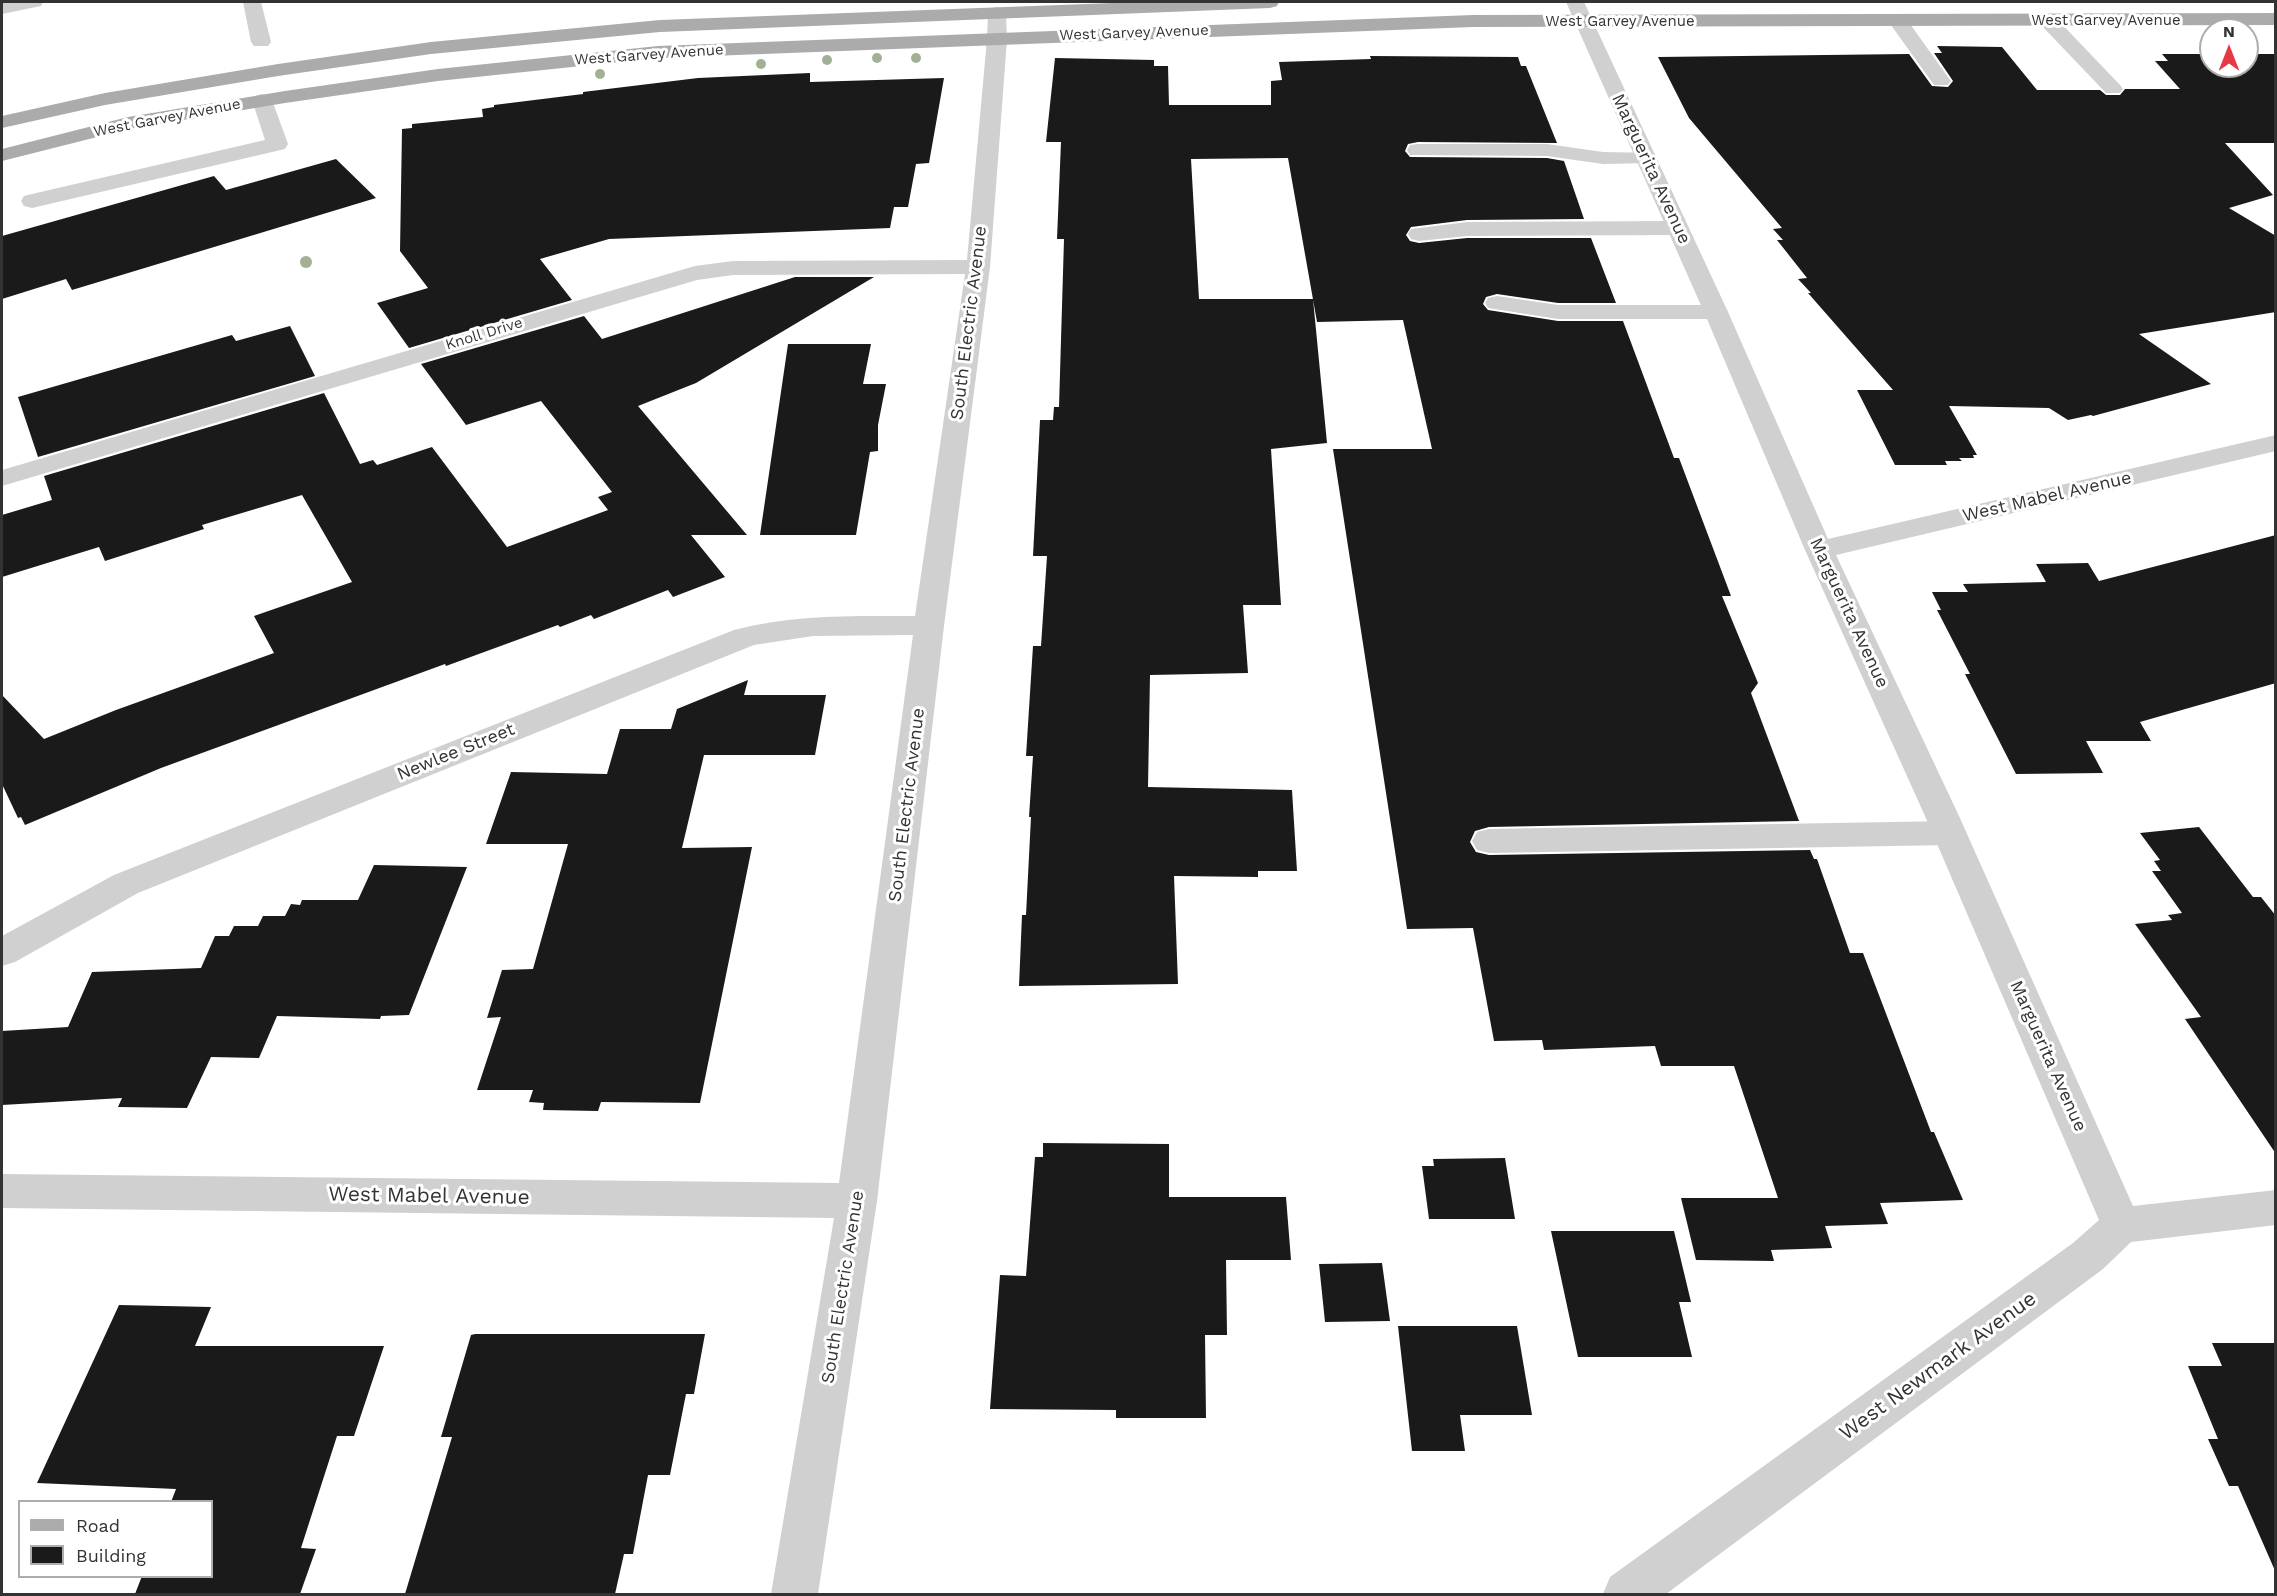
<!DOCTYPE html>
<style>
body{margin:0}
#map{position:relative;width:2277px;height:1596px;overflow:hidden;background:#fff;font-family:"Work Sans",sans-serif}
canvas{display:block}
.frame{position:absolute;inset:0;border:3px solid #333;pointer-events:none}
.legend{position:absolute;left:18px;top:1500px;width:195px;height:78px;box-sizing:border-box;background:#fff;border:2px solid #adadad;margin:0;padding:8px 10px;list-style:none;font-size:18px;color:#333}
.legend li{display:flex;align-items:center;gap:12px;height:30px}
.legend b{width:30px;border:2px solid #adadad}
.north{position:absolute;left:2199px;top:18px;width:60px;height:60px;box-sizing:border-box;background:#fff;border:2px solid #adadad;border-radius:50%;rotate:0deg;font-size:16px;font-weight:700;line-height:24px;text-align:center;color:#333}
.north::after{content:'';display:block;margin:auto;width:21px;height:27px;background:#e63946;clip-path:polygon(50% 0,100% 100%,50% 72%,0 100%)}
</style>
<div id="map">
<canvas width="2277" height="1596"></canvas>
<div class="frame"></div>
<ul class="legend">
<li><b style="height:8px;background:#ababab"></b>Road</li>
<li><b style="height:16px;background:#1a1a1a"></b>Building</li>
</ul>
<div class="north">N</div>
</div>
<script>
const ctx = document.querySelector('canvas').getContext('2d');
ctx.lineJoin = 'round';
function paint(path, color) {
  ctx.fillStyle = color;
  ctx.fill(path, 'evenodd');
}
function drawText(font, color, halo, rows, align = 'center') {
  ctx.font = font + ' "Work Sans",sans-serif';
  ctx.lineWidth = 6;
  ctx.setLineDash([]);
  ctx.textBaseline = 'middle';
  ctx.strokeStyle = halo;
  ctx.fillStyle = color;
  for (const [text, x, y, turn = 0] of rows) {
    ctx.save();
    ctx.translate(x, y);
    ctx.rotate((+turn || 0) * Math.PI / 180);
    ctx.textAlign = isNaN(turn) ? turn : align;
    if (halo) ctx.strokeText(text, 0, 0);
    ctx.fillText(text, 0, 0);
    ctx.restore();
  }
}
const building = new Path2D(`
 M 1937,46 L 2002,47 L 2037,90 L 2100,90 L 2106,95 L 2120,95 L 2125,89 L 2180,89 L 2155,61 L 2168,61 L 2162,54 L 2211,54 L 2211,66 L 2247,66 L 2247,54 L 2276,54 L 2276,143 L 2225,143 L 2273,195 L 2229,208 L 2276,236 L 2276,312 L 2139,334 L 2211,384 L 2093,416 L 2091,415 L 2068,420 L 2049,408 L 1949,406 L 1977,455 L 1973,455 L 1974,458 L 1959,458 L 1962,461 L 1945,461 L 1947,465 L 1895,465 L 1857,390 L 1893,390 L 1808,293 L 1811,293 L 1798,279 L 1807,278 L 1777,240 L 1783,240 L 1773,229 L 1782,228 L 1689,118 L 1658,57 L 1909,54 L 1932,86 L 1948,87 L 1953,81 L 1934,53 L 1942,53 Z
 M 1370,56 L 1518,57 L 1521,66 L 1526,66 L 1557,143 L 1418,142 L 1408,144 L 1405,151 L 1410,157 L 1547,158 L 1564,161 L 1584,219 L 1467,220 L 1411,227 L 1406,235 L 1410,241 L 1419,243 L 1467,238 L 1591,238 L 1616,303 L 1558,303 L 1497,294 L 1486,297 L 1483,304 L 1488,310 L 1558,321 L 1623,321 L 1674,458 L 1679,458 L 1731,596 L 1722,596 L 1758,683 L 1751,693 L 1799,821 L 1489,827 L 1475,831 L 1470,842 L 1476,852 L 1489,855 L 1810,850 L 1814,859 L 1817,859 L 1850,953 L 1863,953 L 1931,1132 L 1934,1132 L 1963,1200 L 1880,1203 L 1888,1224 L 1825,1226 L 1832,1248 L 1771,1250 L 1774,1261 L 1696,1260 L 1681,1198 L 1778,1198 L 1734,1066 L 1661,1066 L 1655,1046 L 1544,1050 L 1542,1040 L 1494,1041 L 1473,928 L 1407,929 L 1333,449 L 1432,449 L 1403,320 L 1317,322 L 1288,158 L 1191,159 L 1199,299 L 1313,299 L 1327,443 L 1271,449 L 1281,605 L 1243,605 L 1248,673 L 1150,675 L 1148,787 L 1292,790 L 1297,871 L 1258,871 L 1258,877 L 1174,876 L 1178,984 L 1019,986 L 1022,915 L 1026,915 L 1031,817 L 1029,817 L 1033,756 L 1026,756 L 1033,646 L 1041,646 L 1047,556 L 1033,556 L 1040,420 L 1053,420 L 1054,407 L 1059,407 L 1064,239 L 1057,239 L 1061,142 L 1046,142 L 1055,58 L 1154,60 L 1154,66 L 1168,66 L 1169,105 L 1271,105 L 1271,81 L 1282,80 L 1279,62 L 1371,59 Z
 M 810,73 L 810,82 L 944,78 L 929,163 L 916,164 L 908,207 L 894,207 L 890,228 L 609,239 L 540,259 L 572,300 L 409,348 L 377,303 L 428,288 L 400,251 L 402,129 L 412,128 L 412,124 L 483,117 L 482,109 L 494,107 L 494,105 L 583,94 L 583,92 L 698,78 Z
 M 336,159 L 376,198 L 72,290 L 66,279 L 2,299 L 2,236 L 214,176 L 226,190 Z
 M 795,277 L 874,277 L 696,383 L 638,406 L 747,535 L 691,535 L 725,577 L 673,597 L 668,590 L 594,619 L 591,615 L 560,627 L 558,625 L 446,666 L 445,664 L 161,768 L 25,825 L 21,817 L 18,818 L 2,784 L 2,695 L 44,739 L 116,710 L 274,653 L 254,616 L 352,582 L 302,495 L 202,525 L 204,529 L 105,561 L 99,547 L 2,577 L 2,515 L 52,500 L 44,476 L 324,393 L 360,464 L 373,460 L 377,465 L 432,447 L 507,547 L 608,510 L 598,497 L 612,492 L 541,401 L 466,425 L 421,364 L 584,316 L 602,339 Z
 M 290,326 L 315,376 L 38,457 L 18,397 L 232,335 L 236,341 Z
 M 788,344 L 871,344 L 863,384 L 886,384 L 878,425 L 878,451 L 870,452 L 856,535 L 760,535 Z
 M 2276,535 L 2276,683 L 2140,722 L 2151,741 L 2086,741 L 2103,773 L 2016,774 L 1965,674 L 1970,674 L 1937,610 L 1941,610 L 1932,592 L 1968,592 L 1963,584 L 2046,582 L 2036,564 L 2088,563 L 2099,581 Z
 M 748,680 L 744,695 L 826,695 L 815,755 L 704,755 L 682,848 L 752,847 L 700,1103 L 601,1102 L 598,1111 L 543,1110 L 544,1103 L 529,1102 L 533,1090 L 477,1090 L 501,1017 L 487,1018 L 502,970 L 533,969 L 568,844 L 486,844 L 511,772 L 607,774 L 620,729 L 671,729 L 677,709 Z
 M 2199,827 L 2253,897 L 2261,897 L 2276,916 L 2276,1154 L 2185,1019 L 2201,1017 L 2135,924 L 2172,920 L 2168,915 L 2182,913 L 2152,871 L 2161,871 L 2154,861 L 2160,860 L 2140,833 Z
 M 374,865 L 467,867 L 409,1015 L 381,1016 L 380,1019 L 277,1016 L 259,1058 L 211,1057 L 187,1108 L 118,1107 L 122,1098 L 2,1105 L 2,1031 L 68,1027 L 92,972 L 201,968 L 215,936 L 229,936 L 234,926 L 258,926 L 263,916 L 285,916 L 291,904 L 300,905 L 302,900 L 358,900 Z
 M 1043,1143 L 1169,1144 L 1169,1197 L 1286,1197 L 1291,1260 L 1226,1260 L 1227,1335 L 1205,1335 L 1206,1418 L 1116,1418 L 1116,1410 L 990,1409 L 1000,1275 L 1026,1276 L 1035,1157 L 1043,1157 Z
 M 1505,1158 L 1515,1219 L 1429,1219 L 1422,1166 L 1434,1166 L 1433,1159 Z
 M 1551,1231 L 1674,1231 L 1691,1302 L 1679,1302 L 1692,1357 L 1578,1357 Z
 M 1382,1263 L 1390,1321 L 1325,1322 L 1319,1264 Z
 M 119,1305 L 211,1307 L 195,1346 L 384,1346 L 354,1436 L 337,1436 L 301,1548 L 316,1549 L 300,1594 L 135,1594 L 142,1576 L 212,1576 L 212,1502 L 171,1502 L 176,1489 L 37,1483 Z
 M 1398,1326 L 1517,1326 L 1532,1415 L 1460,1415 L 1465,1451 L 1412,1451 Z
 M 475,1334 L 705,1334 L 694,1394 L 686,1394 L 670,1475 L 648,1475 L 633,1554 L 624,1554 L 615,1594 L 405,1594 L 452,1437 L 441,1437 L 471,1335 Z
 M 2212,1343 L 2276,1343 L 2276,1573 L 2238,1486 L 2229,1486 L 2208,1439 L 2218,1439 L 2188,1366 L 2222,1366 Z`);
const lane = new Path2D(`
 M 1898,15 L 1905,17 L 1948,77 L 1951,81 L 1948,85 L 1934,85 L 1888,21 L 1891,17 Z
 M 2048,15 L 2055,17 L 2120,85 L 2123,89 L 2120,93 L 2106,93 L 2041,25 L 2038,21 L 2041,17 Z
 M 262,94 L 269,96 L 272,100 L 288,144 L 285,149 L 32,208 L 24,206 L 21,201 L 24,196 L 32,194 L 265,140 L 252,100 L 255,96 Z
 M 1418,144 L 1547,144 L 1603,152 L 1654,153 L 1657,158 L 1654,163 L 1603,164 L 1547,156 L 1410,155 L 1407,150 L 1410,145 Z
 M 1678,221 L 1686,223 L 1689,228 L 1686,233 L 1678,235 L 1467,236 L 1419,241 L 1411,239 L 1408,234 L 1411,229 L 1467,222 Z
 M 1497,296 L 1558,305 L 1716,305 L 1725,307 L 1728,312 L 1725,317 L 1716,319 L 1558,319 L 1488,308 L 1485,303 L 1488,298 Z
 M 1949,821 L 1961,824 L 1966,833 L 1961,842 L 1949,845 L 1489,853 L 1477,850 L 1472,841 L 1477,832 L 1489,829 Z`);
const street = new Path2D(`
 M 2,2 L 43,2 L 41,6 L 2,14 Z
 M 243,2 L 261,2 L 271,42 L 268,46 L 254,46 L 251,42 Z
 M 1566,2 L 1584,2 L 1728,312 L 1828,539 L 2276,435 L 2276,451 L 1836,555 L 1959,816 L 2133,1206 L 2276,1190 L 2276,1225 L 2131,1242 L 2103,1269 L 1666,1594 L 1603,1594 L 1610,1577 L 2073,1243 L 2099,1220 L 1925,816 L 1805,550 L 1704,312 Z
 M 997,7 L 1004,9 L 1006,13 L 1007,39 L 990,267 L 944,626 L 877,1201 L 818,1594 L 771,1594 L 834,1218 L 2,1208 L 2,1174 L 839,1183 L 913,635 L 813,636 L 754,645 L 138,893 L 15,962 L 2,966 L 2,936 L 114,875 L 734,630 C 794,614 854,616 915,616 L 965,274 L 733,275 L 697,280 L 2,486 L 2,470 L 695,266 L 733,261 L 967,260 L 987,39 L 988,13 L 990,9 Z`);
const primary = new Path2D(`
 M 1140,2 L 1279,2 L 1277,6 L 1270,8 L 660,32 L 431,54 L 278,76 L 105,105 L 2,128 L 2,116 L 105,93 L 278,64 L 431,42 L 660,20 Z
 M 2276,13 L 2276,25 L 1473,27 L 658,58 L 438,81 L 285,103 L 129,129 L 2,161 L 2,149 L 128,117 L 285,91 L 438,69 L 658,46 L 1473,15 Z`);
const trees = [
 [877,58,5],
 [916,58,5],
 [827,60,5],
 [761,64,5],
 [600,74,5],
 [306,262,6]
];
const farStreetnames = [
 ["West Garvey Avenue",2106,21],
 ["West Garvey Avenue",1620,22],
 ["West Garvey Avenue",1134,33,-2],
 ["West Garvey Avenue",649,55,-4],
 ["West Garvey Avenue",167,118,-11],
 ["Knoll Drive",484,334,-17]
];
const streetNames = [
 ["Marguerita Avenue",1651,169,65],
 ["South Electric Avenue",969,323,-83],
 ["West Mabel Avenue",2047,497,-13],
 ["Marguerita Avenue",1849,613,65],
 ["Newlee Street",456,752,-22],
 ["South Electric Avenue",907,805,-83],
 ["Marguerita Avenue",2048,1056,66],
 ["South Electric Avenue",843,1287,-81]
];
const nearStreetnames = [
 ["West Mabel Avenue",429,1196,1],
 ["West Newmark Avenue",1938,1366,-36]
];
paint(building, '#1a1a1a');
paint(lane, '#d0d0d0');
paint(street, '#d0d0d0');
paint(primary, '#ababab');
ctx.fillStyle = '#a2b095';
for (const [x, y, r] of trees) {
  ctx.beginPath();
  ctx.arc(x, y, r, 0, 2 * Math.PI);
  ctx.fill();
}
drawText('15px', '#333', '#fff', farStreetnames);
drawText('18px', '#333', '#fff', streetNames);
drawText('21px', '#333', '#fff', nearStreetnames);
</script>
